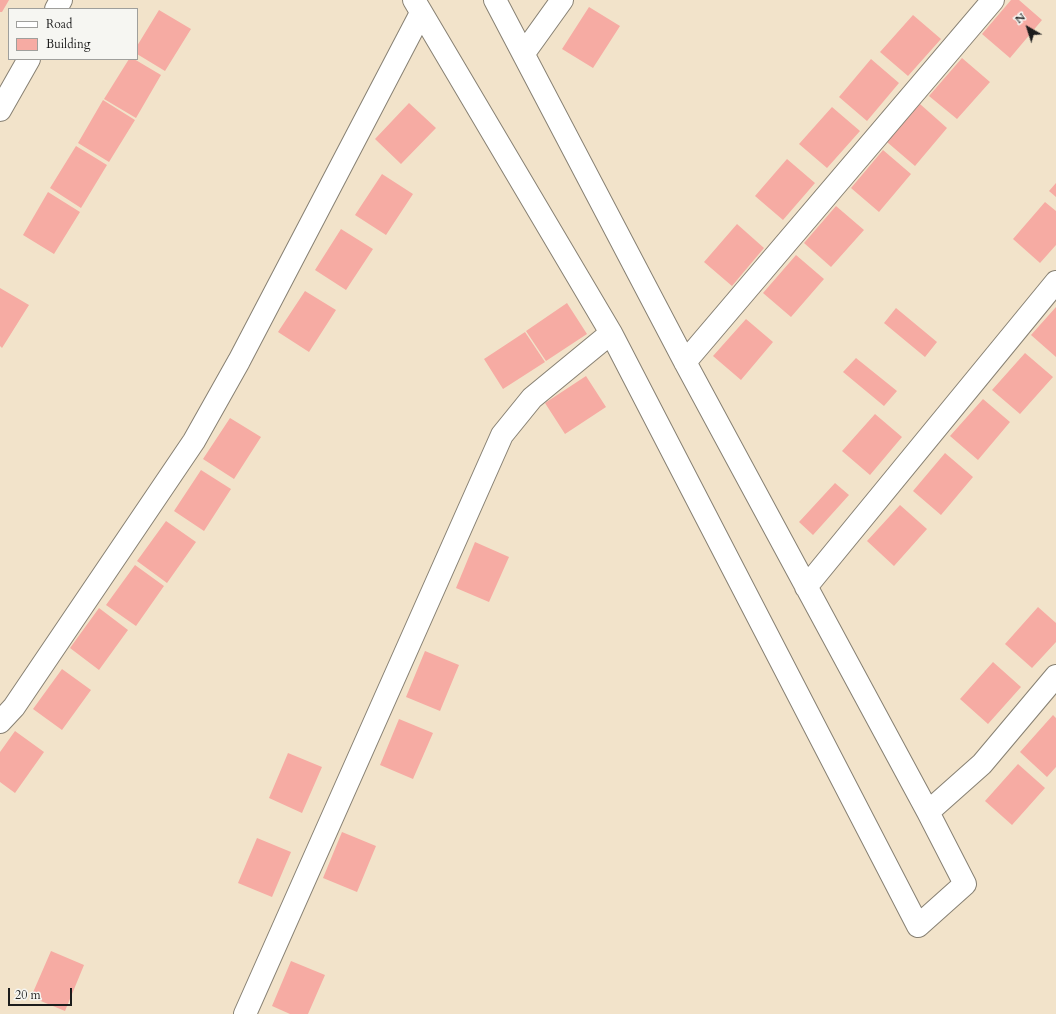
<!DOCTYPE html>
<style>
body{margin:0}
#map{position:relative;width:1056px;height:1014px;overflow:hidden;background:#f2e3ca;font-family:Cardo,serif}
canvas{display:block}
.legend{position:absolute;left:8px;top:8px;width:130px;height:52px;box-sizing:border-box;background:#f6f6f2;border:1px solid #9f9f9c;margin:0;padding:5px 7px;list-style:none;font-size:12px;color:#1c1c1c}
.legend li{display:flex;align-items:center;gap:8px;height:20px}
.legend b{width:20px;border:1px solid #9f9f9c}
.north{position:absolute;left:1008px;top:8px;width:40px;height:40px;-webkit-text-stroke:3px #f6f6f2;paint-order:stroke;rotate:321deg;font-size:11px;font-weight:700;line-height:16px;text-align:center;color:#1c1c1c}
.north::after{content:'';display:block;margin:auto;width:14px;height:18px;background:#1c1c1c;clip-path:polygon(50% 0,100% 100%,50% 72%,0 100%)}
.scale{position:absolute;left:8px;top:988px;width:64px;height:18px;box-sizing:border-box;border:2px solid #1c1c1c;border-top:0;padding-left:5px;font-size:12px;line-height:14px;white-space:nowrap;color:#1c1c1c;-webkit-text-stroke:3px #f6f6f2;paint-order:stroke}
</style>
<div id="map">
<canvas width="1056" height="1014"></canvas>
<ul class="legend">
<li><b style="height:5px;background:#fff"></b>Road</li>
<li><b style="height:11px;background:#f6aba3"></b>Building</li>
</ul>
<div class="north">N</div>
<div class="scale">20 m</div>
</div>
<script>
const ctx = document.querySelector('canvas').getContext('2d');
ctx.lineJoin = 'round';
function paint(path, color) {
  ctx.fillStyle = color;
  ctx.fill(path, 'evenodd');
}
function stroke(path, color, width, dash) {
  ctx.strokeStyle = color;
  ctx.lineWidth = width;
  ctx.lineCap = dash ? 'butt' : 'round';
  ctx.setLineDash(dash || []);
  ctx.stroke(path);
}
const building = new Path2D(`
 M 0,0 L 9,0 L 2,12 L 0,12 Z
 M 1011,0 L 1019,0 L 1042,20 L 1010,58 L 982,34 Z
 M 589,7 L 620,26 L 593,68 L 562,49 Z
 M 159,10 L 191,29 L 165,71 L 137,54 L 137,46 Z
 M 913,15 L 941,39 L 908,76 L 880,52 Z
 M 962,58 L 990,82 L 957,119 L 929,96 Z
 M 129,59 L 134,59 L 161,75 L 136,118 L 104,99 Z
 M 871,59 L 899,83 L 867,121 L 839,97 Z
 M 103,100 L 135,120 L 109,162 L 78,143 Z
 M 409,103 L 436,128 L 401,164 L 375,139 Z
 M 920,104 L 947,128 L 915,166 L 887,142 Z
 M 832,107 L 860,131 L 827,168 L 799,144 Z
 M 76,146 L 107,165 L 81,208 L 50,188 Z
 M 883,150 L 911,174 L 879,212 L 851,188 Z
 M 787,159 L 815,183 L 783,220 L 755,196 Z
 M 382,174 L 413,194 L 386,235 L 355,215 Z
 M 1056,183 L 1056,197 L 1049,191 Z
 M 48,192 L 80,212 L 54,254 L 23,235 Z
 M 1045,202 L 1056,211 L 1056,245 L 1040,263 L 1013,239 Z
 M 836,206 L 864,230 L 831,267 L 804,243 Z
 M 737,224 L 764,248 L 732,286 L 704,262 Z
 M 341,229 L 373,249 L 346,290 L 315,270 Z
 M 796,255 L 824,279 L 791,317 L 763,293 Z
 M 0,288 L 29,305 L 2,348 L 0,346 Z
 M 305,291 L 336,310 L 309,352 L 278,332 Z
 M 567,303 L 587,334 L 546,361 L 526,331 Z
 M 1056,307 L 1056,357 L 1031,335 Z
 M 896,308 L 937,342 L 925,357 L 884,323 Z
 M 746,319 L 773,342 L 741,380 L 713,356 Z
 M 525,332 L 545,362 L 503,389 L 484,359 Z
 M 1025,353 L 1053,377 L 1020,414 L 992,390 Z
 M 856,358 L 897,391 L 884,406 L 843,372 Z
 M 586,376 L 606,407 L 565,434 L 545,403 Z
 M 983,399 L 1010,422 L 978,460 L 950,436 Z
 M 875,414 L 902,437 L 870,475 L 842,451 Z
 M 230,418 L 261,437 L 234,479 L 203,459 Z
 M 945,453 L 973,477 L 941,515 L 913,491 Z
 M 201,470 L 231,489 L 204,531 L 174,511 Z
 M 835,483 L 849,495 L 813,535 L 799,522 Z
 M 900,505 L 927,529 L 894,566 L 867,541 Z
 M 166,521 L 196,542 L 167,583 L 137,561 Z
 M 475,542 L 509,557 L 489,602 L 456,588 Z
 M 135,565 L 164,586 L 136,626 L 106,605 Z
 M 1038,607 L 1056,623 L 1056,642 L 1032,668 L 1005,644 Z
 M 99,608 L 128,630 L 99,670 L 70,648 Z
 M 425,651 L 459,665 L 440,711 L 406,697 Z
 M 993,662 L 1021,687 L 988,724 L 960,699 Z
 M 62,669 L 91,690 L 62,730 L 33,709 Z
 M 1053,715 L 1056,718 L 1056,767 L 1047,777 L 1020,752 Z
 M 399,719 L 433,733 L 413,779 L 380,765 Z
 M 15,731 L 44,752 L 15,793 L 0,782 L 0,752 Z
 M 288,753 L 322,767 L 302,813 L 269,798 Z
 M 1018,764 L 1045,788 L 1012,825 L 985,801 Z
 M 342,832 L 376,846 L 357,892 L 323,878 Z
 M 257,838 L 291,852 L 272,897 L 238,883 Z
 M 51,951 L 84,965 L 65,1011 L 31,997 Z
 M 291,961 L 325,975 L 308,1014 L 290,1014 L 272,1006 Z`);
const minor = new Path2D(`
 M 414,0 L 611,333 L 918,926 L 965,884 L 928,812 L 685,362 L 495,0
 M 56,9 L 61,0
 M 524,53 L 562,0
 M 0,110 L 29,59
 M 685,362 L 993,0
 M 806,587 L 1056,282
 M 0,722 L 14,707 L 194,441 L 239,361 L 421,13
 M 928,812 L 982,764 L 1056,676
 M 245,1014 L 502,435 L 532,398 L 611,333`);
paint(building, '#f6aba3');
stroke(minor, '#878073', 24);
stroke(minor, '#fff', 22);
</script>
